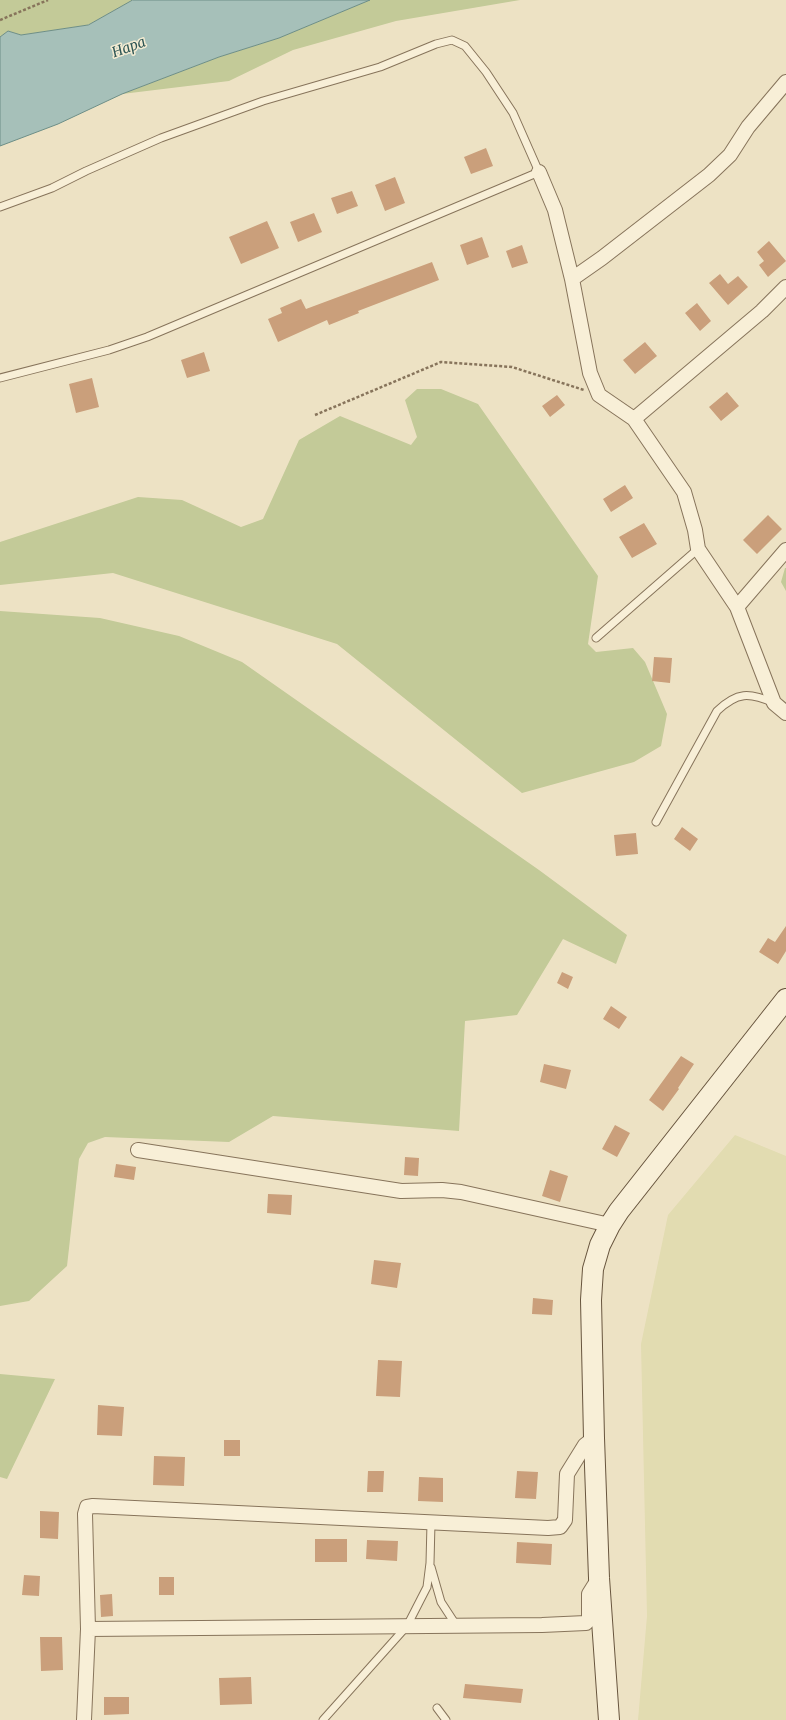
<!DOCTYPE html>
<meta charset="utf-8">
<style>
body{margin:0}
canvas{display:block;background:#ede2c4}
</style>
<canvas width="786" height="1720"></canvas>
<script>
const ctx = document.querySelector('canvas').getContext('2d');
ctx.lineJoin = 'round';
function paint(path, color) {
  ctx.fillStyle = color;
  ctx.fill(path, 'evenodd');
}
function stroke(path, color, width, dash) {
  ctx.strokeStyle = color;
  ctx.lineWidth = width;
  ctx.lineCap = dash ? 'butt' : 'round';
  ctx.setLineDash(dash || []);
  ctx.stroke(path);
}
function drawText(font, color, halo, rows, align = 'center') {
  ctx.font = font + ' Merriweather,serif';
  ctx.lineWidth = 3;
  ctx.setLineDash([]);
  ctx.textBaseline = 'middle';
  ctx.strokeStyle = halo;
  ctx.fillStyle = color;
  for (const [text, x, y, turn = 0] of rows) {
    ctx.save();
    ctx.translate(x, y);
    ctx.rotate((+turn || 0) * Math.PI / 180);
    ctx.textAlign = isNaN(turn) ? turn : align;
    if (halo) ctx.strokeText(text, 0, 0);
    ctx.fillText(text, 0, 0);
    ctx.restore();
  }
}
const farmland = new Path2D(`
 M 735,1135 L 786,1156 L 786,1720 L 638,1720 L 647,1616 L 641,1344 L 668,1215 Z`);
const green = new Path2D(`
 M 0,0 L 133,0 L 88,25 L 21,35 L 8,31 L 0,37 Z
 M 370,0 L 520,0 L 396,21 L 293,50 L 229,81 L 122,94 L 219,57 L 279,38 Z
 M 417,389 L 441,389 L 478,404 L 598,576 L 588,644 L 596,652 L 633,648 L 645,662 L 667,714 L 661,746 L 634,762 L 522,793 L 337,644 L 113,573 L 0,585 L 0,542 L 138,497 L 182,500 L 241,527 L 263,519 L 299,440 L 340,416 L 411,445 L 417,437 L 405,400 Z
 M 785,568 L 786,568 L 786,591 L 781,582 Z
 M 0,611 L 100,618 L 179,636 L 242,662 L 539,870 L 627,935 L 616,964 L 563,939 L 517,1015 L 465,1021 L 459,1131 L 273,1116 L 229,1142 L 105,1137 L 88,1143 L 79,1159 L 67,1266 L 29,1301 L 0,1306 Z
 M 0,1374 L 55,1379 L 7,1479 L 0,1477 Z`);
const water = new Path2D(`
 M 133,0 L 370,0 L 279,38 L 219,57 L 122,94 L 58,124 L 0,146 L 0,37 L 8,31 L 21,35 L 88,25 Z`);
const building = new Path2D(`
 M 486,148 L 493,166 L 471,174 L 464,157 Z
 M 395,177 L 405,203 L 385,211 L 375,185 Z
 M 352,191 L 358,206 L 337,214 L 331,198 Z
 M 314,213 L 322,232 L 298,242 L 290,222 Z
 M 267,221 L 279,248 L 241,264 L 229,237 Z
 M 482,237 L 489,257 L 467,265 L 460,245 Z
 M 769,241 L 786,261 L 768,277 L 759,265 L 764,261 L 757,252 Z
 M 522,245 L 528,263 L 512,268 L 506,251 Z
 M 432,262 L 439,280 L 358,311 L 359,313 L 329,325 L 327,320 L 278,342 L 268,319 L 282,313 L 280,308 L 301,299 L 306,309 Z
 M 720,274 L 728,284 L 738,276 L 748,287 L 728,305 L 709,283 Z
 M 697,303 L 711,321 L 700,331 L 685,313 Z
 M 645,342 L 657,356 L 635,374 L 623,360 Z
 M 204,352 L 210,371 L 187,378 L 181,360 Z
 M 92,378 L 99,407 L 76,413 L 69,384 Z
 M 727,392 L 739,406 L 721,421 L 709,407 Z
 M 557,395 L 565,405 L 550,417 L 542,406 Z
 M 625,485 L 633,498 L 611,512 L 603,499 Z
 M 768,515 L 782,529 L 757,554 L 743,540 Z
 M 644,523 L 657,544 L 632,558 L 619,537 Z
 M 654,657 L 672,658 L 670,683 L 652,681 Z
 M 682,827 L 698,839 L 690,851 L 674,839 Z
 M 636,833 L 638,854 L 616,856 L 614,835 Z
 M 786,926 L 786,951 L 778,964 L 759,952 L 768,938 L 775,942 Z
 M 562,972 L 573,977 L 568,989 L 557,983 Z
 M 611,1006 L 627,1017 L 619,1029 L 603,1019 Z
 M 681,1056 L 694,1064 L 678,1088 L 679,1089 L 663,1111 L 649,1100 Z
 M 544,1064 L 571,1070 L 566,1089 L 540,1082 Z
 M 615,1125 L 630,1133 L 617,1157 L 602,1149 Z
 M 405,1157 L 419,1158 L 418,1176 L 404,1175 Z
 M 116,1164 L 136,1167 L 134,1180 L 114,1177 Z
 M 550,1170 L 568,1176 L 560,1202 L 542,1196 Z
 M 268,1194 L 292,1195 L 291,1215 L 267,1213 Z
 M 374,1260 L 401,1263 L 397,1288 L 371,1284 Z
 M 533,1298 L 553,1300 L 552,1315 L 532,1314 Z
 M 378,1360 L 402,1361 L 400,1397 L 376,1396 Z
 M 98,1405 L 124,1407 L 122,1436 L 97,1435 Z
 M 224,1440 L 240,1440 L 240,1456 L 224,1456 Z
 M 154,1456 L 185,1457 L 184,1486 L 153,1485 Z
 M 368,1471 L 384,1471 L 383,1492 L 367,1492 Z
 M 517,1471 L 538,1472 L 536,1499 L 515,1498 Z
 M 419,1477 L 443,1478 L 443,1502 L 418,1501 Z
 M 40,1511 L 59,1512 L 58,1539 L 40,1538 Z
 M 315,1539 L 347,1539 L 347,1562 L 315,1562 Z
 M 367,1540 L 398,1541 L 397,1561 L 366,1559 Z
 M 517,1542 L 552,1544 L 551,1565 L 516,1563 Z
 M 24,1575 L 40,1576 L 39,1596 L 22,1595 Z
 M 159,1577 L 174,1577 L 174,1595 L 159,1595 Z
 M 112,1594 L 113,1616 L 101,1617 L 100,1595 Z
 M 40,1637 L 62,1637 L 63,1670 L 41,1671 Z
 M 251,1677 L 252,1704 L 220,1705 L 219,1678 Z
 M 465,1684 L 523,1689 L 521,1703 L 463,1698 Z
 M 104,1697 L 129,1697 L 129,1714 L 104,1715 Z`);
const path = new Path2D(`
 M 0,20 L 48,0
 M 315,415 L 441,362 L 512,367 L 584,390`);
const service = new Path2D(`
 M 0,207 L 52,188 L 86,171 L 161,138 L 263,101 L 380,67 L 436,44 L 452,40 L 465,46 L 486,72 L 513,113 L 539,172 L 147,337 L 109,350 L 0,378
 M 596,638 L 698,549
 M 656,822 L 717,711 C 737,692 749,692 774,703
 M 431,1567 L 441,1602 L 456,1625
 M 437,1708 L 446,1720
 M 323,1720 L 407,1626 L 427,1587 L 430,1563 L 431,1523`);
const minor = new Path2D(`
 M 539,172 L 555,210 L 572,279 L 590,373 L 599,395 L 634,419 L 684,492 L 695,530 L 698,549 L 737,607 L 774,703 L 786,713
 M 572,279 L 602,258 L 709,175 L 730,155 L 748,127 L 786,82
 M 634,419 L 762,311 L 786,287
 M 737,607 L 786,550
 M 138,1150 L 401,1191 L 442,1190 L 461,1192 L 610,1225
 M 88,1629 L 542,1625 L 586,1623 L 589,1620 L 589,1594 L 599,1578
 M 84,1720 L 88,1629 L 85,1514 L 87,1507 L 93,1506 L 548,1528 L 560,1527 L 565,1520 L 567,1474 L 585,1445 L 594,1438`);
const secondary = new Path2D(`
 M 609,1720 L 599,1578 L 594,1438 L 591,1300 L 593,1269 L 600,1245 L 610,1225 L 619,1211 L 786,999`);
const waterNames = [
 ["Нара",129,48,-20]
];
paint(farmland, '#e2dcb1');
paint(green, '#c3ca98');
paint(water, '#a6c0b9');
stroke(water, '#6d8e87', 1);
paint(building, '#ca9f7b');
stroke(service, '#87745b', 9);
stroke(minor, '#87745b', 16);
stroke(secondary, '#68553e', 22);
stroke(path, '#87745b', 2.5, [3, 2]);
stroke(service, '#f8efd7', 7);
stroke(minor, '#f8efd7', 14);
stroke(secondary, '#f8efd7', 20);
drawText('italic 14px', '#2e5655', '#f4ecd3', waterNames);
</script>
